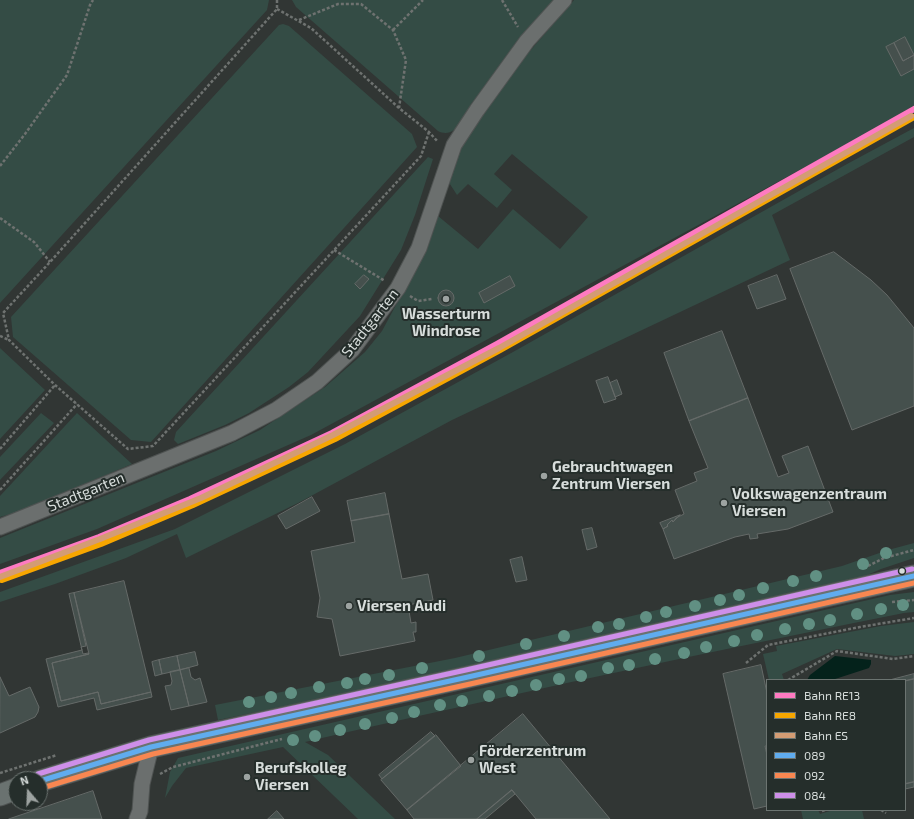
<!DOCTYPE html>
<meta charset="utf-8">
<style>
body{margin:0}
#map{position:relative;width:914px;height:819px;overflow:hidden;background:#313634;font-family:"Exo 2",sans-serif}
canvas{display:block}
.legend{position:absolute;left:766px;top:679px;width:140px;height:132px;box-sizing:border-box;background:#252e2b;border:1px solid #6c7471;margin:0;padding:5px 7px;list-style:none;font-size:12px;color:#d7dddb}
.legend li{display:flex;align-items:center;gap:8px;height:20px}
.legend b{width:20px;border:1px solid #6c7471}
.north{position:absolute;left:8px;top:771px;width:40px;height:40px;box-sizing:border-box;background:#252e2b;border:1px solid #6c7471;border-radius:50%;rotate:341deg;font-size:11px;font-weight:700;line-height:16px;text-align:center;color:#d7dddb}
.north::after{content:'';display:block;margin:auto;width:14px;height:18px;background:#9da3a1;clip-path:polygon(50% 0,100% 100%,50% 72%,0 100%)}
</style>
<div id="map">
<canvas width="914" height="819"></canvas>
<ul class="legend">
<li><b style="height:5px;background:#fe7ac1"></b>Bahn RE13</li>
<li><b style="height:5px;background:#f7a600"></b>Bahn RE8</li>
<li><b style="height:5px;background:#d39c74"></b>Bahn ES</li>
<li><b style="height:5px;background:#60acee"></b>089</li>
<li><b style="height:5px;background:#f88751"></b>092</li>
<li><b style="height:5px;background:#ce8fe9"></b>084</li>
</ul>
<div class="north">N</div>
</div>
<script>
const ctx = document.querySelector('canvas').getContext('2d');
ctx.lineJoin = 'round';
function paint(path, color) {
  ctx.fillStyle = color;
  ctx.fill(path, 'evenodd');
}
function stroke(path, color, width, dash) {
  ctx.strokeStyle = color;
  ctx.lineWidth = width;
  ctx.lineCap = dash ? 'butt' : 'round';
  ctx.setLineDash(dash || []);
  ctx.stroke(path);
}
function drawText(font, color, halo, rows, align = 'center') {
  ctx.font = font + ' "Exo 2",sans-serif';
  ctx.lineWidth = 4;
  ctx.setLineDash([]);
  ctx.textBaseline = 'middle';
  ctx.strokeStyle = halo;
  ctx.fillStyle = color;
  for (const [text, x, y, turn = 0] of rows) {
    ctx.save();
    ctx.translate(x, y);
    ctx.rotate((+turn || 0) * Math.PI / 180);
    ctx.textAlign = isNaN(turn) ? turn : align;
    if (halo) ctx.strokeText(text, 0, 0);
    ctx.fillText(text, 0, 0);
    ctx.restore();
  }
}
const green = new Path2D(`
 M 0,0 L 269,0 L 267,10 L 0,303 Z
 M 292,0 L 557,0 L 471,104 C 465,116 455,140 438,131 L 296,7 Z
 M 574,0 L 914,0 L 914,108 L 311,435 L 97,529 L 0,564 L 0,538 L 216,451 L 260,430 L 325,387 L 365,352 L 382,331 L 426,249 L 438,216 L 478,249 L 513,209 L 560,249 L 588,217 L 512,154 L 494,174 L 512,190 L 497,208 L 468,184 L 457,195 L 448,181 L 459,146 L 510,74 Z
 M 283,24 L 289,26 L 412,134 L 417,147 L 151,442 L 131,440 L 13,337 L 11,317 L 279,25 Z
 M 914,128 L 914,137 L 772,215 L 790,260 L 452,420 L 298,503 L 186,558 L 177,534 L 126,558 L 55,584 L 0,602 L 0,592 L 175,529 L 345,444 L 513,352 L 847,164 Z
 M 428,157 L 433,159 L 415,215 L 401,250 L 360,316 L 308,372 L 289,387 L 249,413 L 225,425 L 178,444 L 174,440 L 176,432 Z
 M 0,348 L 45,390 L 0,439 Z
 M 41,413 L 54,423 L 0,480 L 0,457 Z
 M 77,413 L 132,464 L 18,512 L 0,517 L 0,496 Z
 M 914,543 L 914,558 L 881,569 L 863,577 L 471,668 L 218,720 L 215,705 L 455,658 L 842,566 L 888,550 Z
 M 914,592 L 914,612 L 904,613 C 754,643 604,674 455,708 C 405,719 355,730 305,742 L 328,755 L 395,819 L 358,819 L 283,747 L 186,768 L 172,786 L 165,798 L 170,772 L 178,758 L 890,595 Z
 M 914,622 L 914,654 L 895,656 L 837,649 L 782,674 L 784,680 L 769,680 L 763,654 L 777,651 L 776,646 L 881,626 Z
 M 801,810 L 818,810 L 820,814 L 833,810 L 862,810 L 864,819 L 803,819 Z`);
const water = new Path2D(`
 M 835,656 L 871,660 L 871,664 L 869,668 L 832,680 L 807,680 L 810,675 Z`);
const building = new Path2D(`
 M 905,37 L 914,55 L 903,61 L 894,43 Z
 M 894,43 L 903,61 L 914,55 L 914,69 L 901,76 L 886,47 Z
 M 834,252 L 871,280 L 887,295 L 914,328 L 914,406 L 852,430 L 790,269 Z
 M 364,275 L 369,279 L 360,289 L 355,284 Z
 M 777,275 L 786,299 L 757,309 L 748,286 Z
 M 510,276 L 515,286 L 484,303 L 479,293 Z
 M438 298a8 8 0 1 1 16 0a8 8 0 1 1-16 0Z
 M 722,331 L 748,398 L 689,421 L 664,353 Z
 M 608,377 L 616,399 L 604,403 L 596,381 Z
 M 617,380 L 622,394 L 615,397 L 610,383 Z
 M 748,398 L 778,477 L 789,473 L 782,456 L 808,446 L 833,512 L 788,529 L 757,534 L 758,538 L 750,539 L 749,534 L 735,537 L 674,559 L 663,529 L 668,526 L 667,525 L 672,520 L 673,522 L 676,518 L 684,514 L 675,490 L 697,481 L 694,473 L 708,468 L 689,421 Z
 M 385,493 L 389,514 L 351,521 L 347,501 Z
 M 312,497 L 320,511 L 286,529 L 278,516 Z
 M 389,514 L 402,579 L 428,574 L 433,600 L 408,605 L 411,623 L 416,622 L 416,632 L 413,632 L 415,641 L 340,656 L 332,619 L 317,617 L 320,598 L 311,551 L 355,542 L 351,521 Z
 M 680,515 L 673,522 L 672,520 L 667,525 L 668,526 L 663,529 L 660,523 Z
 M 592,528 L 597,547 L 587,550 L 582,530 Z
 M 522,557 L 527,580 L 516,582 L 510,560 Z
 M 124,581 L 151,692 L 101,704 L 98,692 L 61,701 L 52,663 L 89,654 L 88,653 L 83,654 L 82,650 L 81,647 L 86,646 L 74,593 Z
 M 74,593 L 89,654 L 52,663 L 61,701 L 98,692 L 101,704 L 151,692 L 152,697 L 97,710 L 94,698 L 58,707 L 46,659 L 82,650 L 69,594 Z
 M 195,652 L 198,665 L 180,670 L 177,656 Z
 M 177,656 L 180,670 L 162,674 L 159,660 Z
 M 159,660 L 162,674 L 155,676 L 152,662 Z
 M 761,665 L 767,693 L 767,746 L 765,746 L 767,755 L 767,806 L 754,809 L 723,674 Z
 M 189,668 L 191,677 L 195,680 L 200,678 L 207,702 L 189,706 L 180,670 Z
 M 180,670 L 189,706 L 171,710 L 165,686 L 171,685 L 172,681 L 170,672 Z
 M 914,674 L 914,679 L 905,681 L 905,680 L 890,680 Z
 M 0,677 L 9,696 L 30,687 L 39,707 L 38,712 L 35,717 L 0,733 Z
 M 914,679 L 914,782 L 905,784 L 905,681 Z
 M 523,714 L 610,819 L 536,819 L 512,790 L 477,819 L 414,819 L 407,810 Z
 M 431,732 L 435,736 L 382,779 L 379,775 Z
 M 436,735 L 461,766 L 407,810 L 381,780 Z
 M 914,782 L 914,787 L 905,789 L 905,784 Z
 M 512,790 L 515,794 L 485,819 L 477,819 Z
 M 93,791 L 102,819 L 9,819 Z
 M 277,811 L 284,819 L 268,819 Z`);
const path = new Path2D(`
 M 277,0 L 277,9 L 50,262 L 3,313 L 9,340 L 55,385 L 128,449 L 153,446 L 421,156 L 429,132
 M 502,0 L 518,27
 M 277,9 L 311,28 L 399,108 L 429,132 L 438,142
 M 299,20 L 338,4 L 361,4 L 393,30 L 406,60 L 399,108
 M 393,30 L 423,0
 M 0,166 L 25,134 L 67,75 L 90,5 L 93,0
 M 0,218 L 34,242 L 50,262
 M 334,250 L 385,281
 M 410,296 L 418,301 L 432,299
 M 0,336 L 9,340
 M 0,449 L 55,385
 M 0,490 L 77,404
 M 868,566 L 884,558 L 914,550
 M 892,602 L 914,600
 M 746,663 L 768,645 L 860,627 L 914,618
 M 788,680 L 837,651 L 893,659 L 914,656
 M 0,773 L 57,755
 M 160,774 L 173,767 L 282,739
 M 881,810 L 886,813
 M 822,811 L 825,810`);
const street = new Path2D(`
 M 0,527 L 232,433 L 276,410 L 317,382 L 352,350 L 398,288 L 419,248 L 454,145 L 477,110 L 527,41 L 564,0
 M 137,819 L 140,811 L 142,784 L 151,747`);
const secondary = new Path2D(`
 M 40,781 L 151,747 L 468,677 L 914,576
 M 0,795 L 16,789`);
const bus1 = new Path2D(`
 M 40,781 L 151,747 L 468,677 L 914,576`);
const bus2 = new Path2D(`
 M 42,788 L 153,754 L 470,684 L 914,583`);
const bus3 = new Path2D(`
 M 38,774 L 149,740 L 466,670 L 912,569`);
const rail1 = new Path2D(`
 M 0,573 L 99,537 L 190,499 L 332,433 L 497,344 L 914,109`);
const rail2 = new Path2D(`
 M 2,580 L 101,544 L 193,505 L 335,439 L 500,350 L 914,117`);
const rail3 = new Path2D(`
 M 0,577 L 100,539 L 201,498 L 333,435 L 499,348 L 911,116`);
const trees = [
 [886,553],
 [863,564],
 [816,576],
 [793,581],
 [763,588],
 [739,595],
 [720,600],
 [903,605],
 [695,606],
 [881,609],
 [666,612],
 [857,614],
 [646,617],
 [830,620],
 [619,624],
 [809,624],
 [598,627],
 [785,629],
 [757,635],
 [564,636],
 [734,641],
 [526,644],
 [706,647],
 [684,653],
 [479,656],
 [655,659],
 [629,665],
 [422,668],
 [608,668],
 [389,675],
 [581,676],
 [365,679],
 [559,679],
 [347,683],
 [536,685],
 [319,687],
 [512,691],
 [291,693],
 [489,696],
 [271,697],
 [462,701],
 [249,702],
 [440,705],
 [414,712],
 [392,718],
 [365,724],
 [340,730],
 [315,736],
 [293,740]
];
const markers = [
 [446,299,4,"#9da3a1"],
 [544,476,4,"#9da3a1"],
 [724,503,4,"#9da3a1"],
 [902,571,3.5,"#d7dddb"],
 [349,606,4,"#9da3a1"],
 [471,760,4,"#9da3a1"],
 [247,777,4,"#9da3a1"]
];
const poiNames = [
 ["Wasserturm",446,314,"center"],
 ["Windrose",446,331,"center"],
 ["Gebrauchtwagen",552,467],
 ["Zentrum Viersen",552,484],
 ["Volkswagenzentraum",732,494],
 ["Viersen",732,511],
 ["Viersen Audi",357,606],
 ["Förderzentrum",479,751],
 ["West",479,768],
 ["Berufskolleg",255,768],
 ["Viersen",255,785]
];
const streetNames = [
 ["Stadtgarten",370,323,-52],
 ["Stadtgarten",86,492,-22]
];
paint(green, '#344c45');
paint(water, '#04221b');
paint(building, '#45504d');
stroke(building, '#656a68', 1);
stroke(street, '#4f5352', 17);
stroke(secondary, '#4f5352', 23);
stroke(path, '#6e7270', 2.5, [3, 2]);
stroke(street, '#6b6f6e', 15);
stroke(secondary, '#6a7270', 21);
stroke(bus1, '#60acee', 5);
stroke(bus2, '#f88751', 5);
stroke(bus3, '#ce8fe9', 5);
stroke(rail1, '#fe7ac1', 6);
stroke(rail2, '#f7a600', 6);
stroke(rail3, '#d39c74', 6);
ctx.fillStyle = '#619083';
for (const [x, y] of trees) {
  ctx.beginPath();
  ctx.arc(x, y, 6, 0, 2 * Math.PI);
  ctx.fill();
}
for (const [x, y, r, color] of markers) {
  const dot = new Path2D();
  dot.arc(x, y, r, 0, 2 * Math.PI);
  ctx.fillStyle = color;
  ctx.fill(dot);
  stroke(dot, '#252e2b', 1.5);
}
drawText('bold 15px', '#d7dddb', '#252e2b', poiNames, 'left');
drawText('15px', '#d7dddb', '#252e2b', streetNames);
</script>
